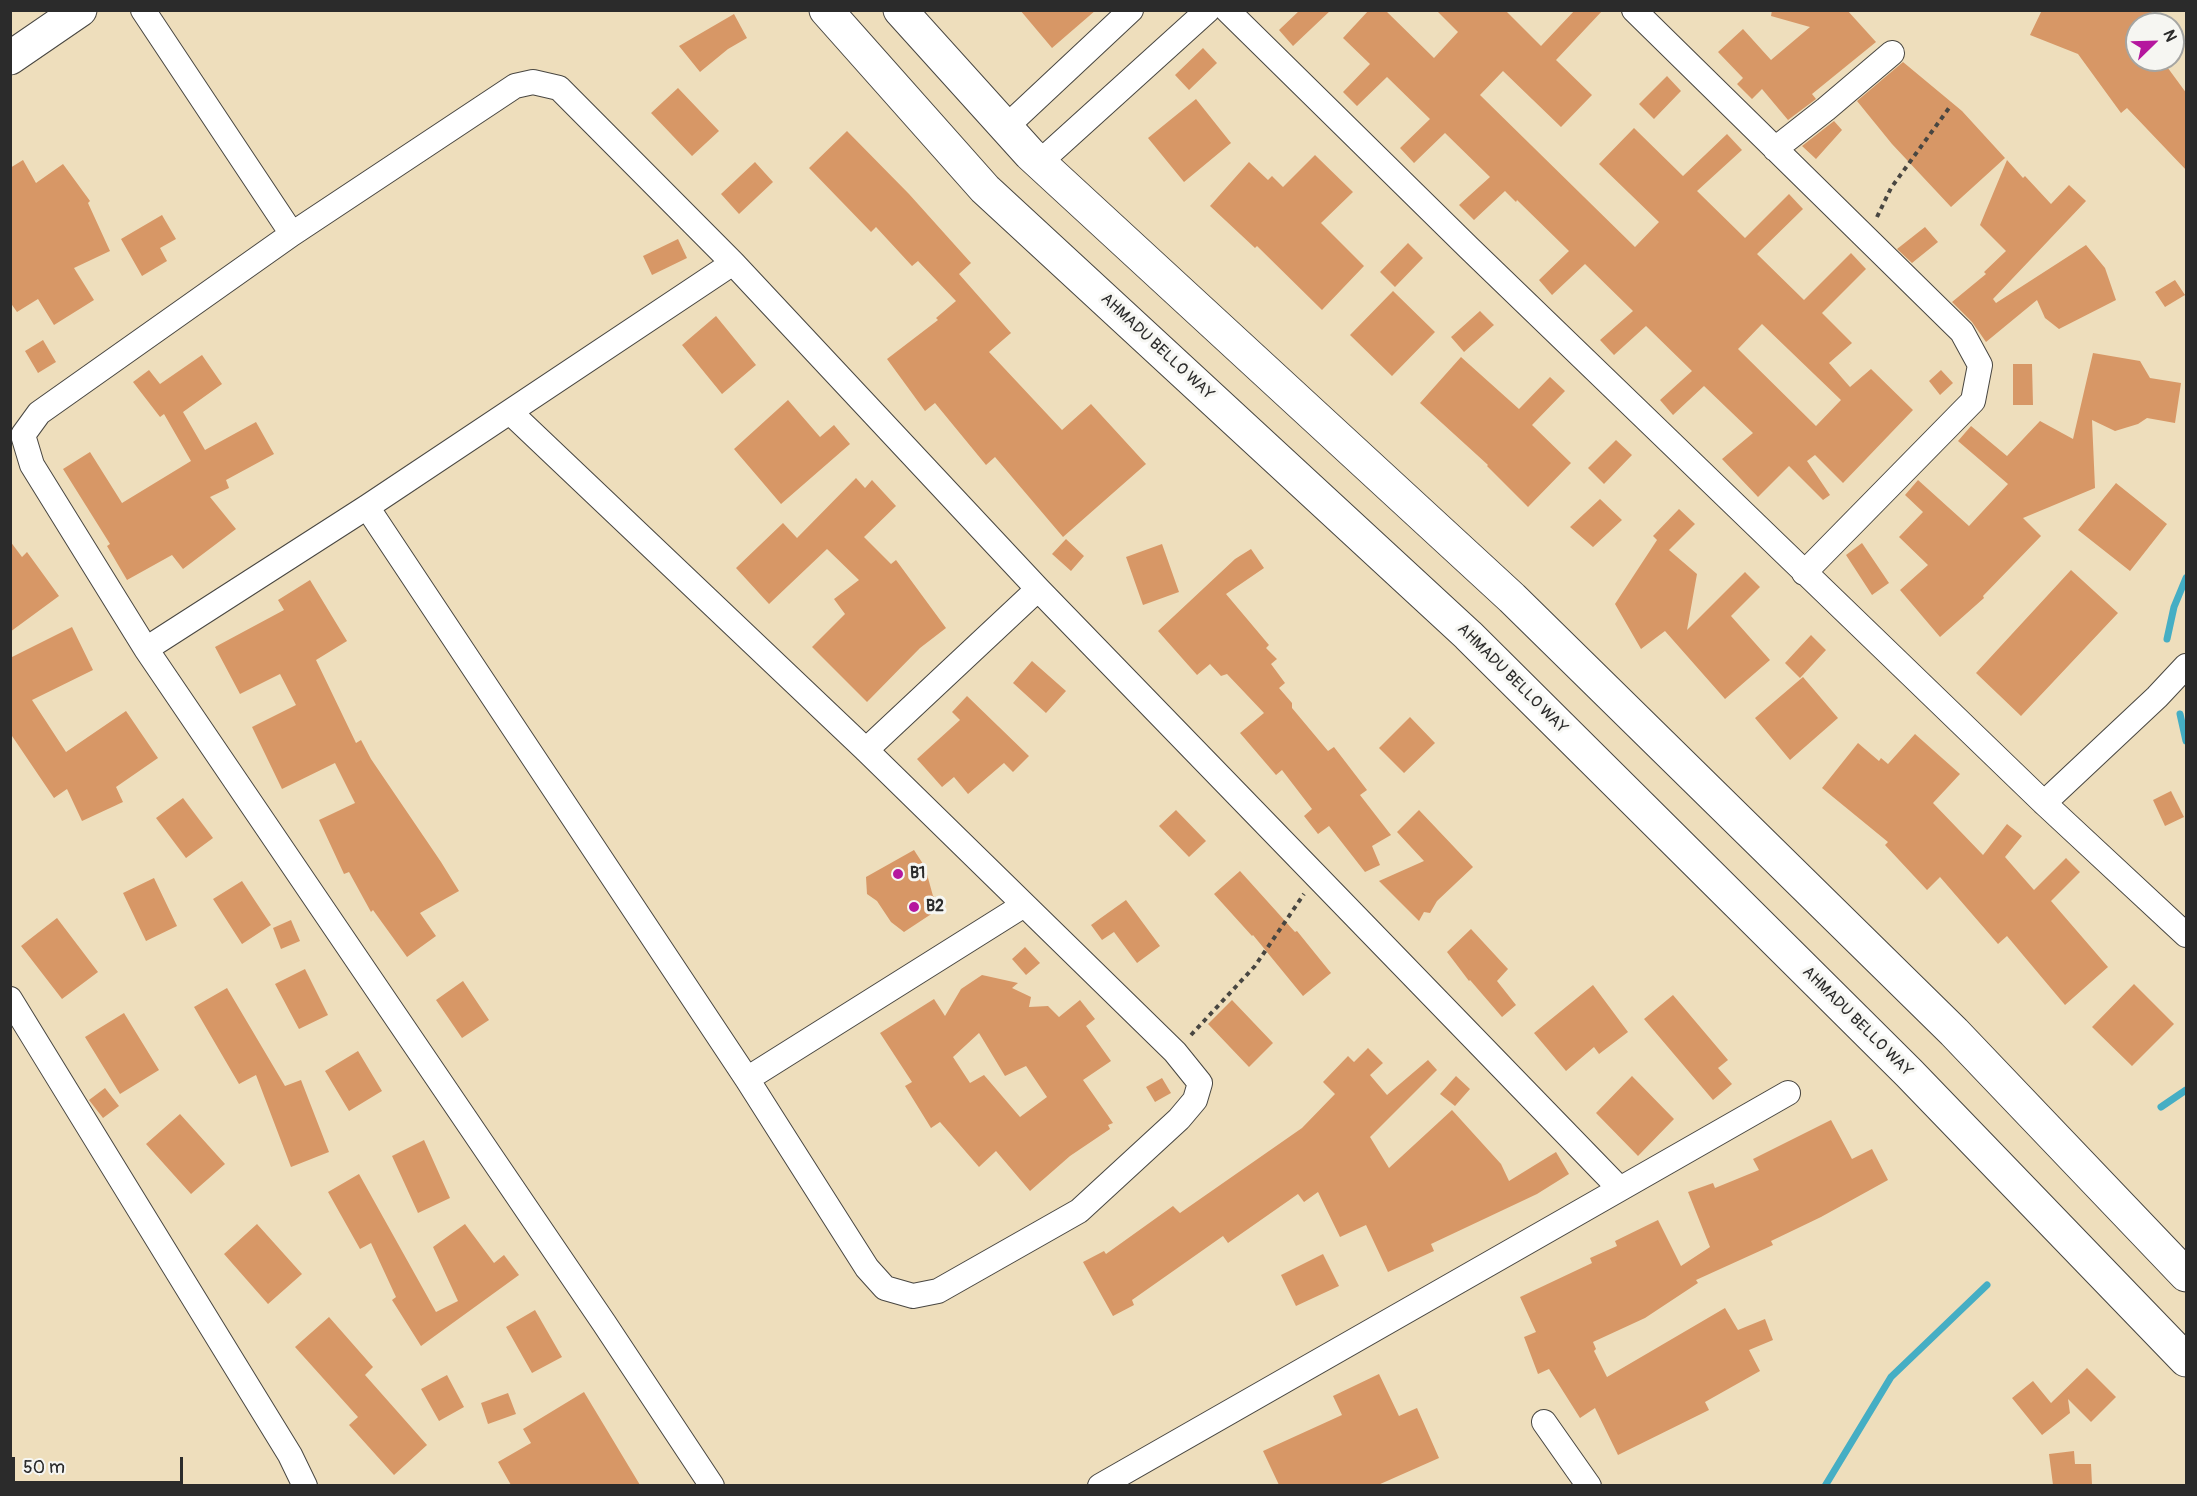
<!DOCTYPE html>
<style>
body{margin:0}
#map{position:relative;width:2197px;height:1496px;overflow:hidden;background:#eedebc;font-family:Pangolin,sans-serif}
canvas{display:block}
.frame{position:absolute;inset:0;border:12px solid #2b2b2b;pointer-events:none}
.north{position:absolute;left:2125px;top:12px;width:60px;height:60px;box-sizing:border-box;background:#f6f6f2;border:2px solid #a5a5a2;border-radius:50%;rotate:67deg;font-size:16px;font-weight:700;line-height:24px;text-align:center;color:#2b2b2b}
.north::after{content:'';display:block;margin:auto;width:21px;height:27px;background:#b5179e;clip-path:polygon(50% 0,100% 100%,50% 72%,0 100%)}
.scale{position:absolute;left:12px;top:1457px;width:171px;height:27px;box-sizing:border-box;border:3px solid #2b2b2b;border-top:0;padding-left:8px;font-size:18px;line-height:21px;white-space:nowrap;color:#2b2b2b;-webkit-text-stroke:4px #f6f6f2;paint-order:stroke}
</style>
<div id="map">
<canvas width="2197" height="1496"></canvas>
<div class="frame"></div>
<div class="north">N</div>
<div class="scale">50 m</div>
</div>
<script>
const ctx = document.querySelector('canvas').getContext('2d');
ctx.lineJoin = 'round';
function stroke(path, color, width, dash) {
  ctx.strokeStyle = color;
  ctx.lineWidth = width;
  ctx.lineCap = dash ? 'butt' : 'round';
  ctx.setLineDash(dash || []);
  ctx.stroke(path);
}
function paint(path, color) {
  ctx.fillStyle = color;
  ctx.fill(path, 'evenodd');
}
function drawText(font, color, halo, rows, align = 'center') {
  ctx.font = font + ' Pangolin,sans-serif';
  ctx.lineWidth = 6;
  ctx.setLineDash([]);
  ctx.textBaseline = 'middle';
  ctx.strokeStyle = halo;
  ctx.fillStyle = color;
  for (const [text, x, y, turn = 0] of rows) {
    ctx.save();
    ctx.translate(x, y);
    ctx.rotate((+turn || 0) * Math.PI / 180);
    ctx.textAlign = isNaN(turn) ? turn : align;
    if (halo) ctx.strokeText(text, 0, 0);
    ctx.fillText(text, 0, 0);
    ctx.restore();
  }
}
const stream = new Path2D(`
 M 2167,639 L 2174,607 L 2186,578
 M 2180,714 L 2186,741
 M 2161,1107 L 2186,1090
 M 1825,1486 L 1891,1377 L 1987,1285`);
const building = new Path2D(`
 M 1020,10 L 1096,10 L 1052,48 Z
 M 1300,10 L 1331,10 L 1293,46 L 1279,30 Z
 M 1369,10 L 1385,10 L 1434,58 L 1458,32 L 1436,10 L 1505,10 L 1541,46 L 1575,10 L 1603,10 L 1556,60 L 1592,95 L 1561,127 L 1503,71 L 1480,95 L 1635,247 L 1659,222 L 1599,164 L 1634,128 L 1683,176 L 1727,134 L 1742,150 L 1697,191 L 1745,238 L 1789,194 L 1803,209 L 1757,254 L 1804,300 L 1851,253 L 1866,269 L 1822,313 L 1852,343 L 1829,363 L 1850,387 L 1871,369 L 1913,410 L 1843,483 L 1815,455 L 1807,461 L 1830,495 L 1823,500 L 1789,466 L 1758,497 L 1722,459 L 1753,433 L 1704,386 L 1673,415 L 1660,400 L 1692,371 L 1646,326 L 1614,355 L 1600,340 L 1633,311 L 1585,264 L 1552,295 L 1539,280 L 1569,251 L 1517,200 L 1516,202 L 1505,191 L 1474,220 L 1459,205 L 1490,177 L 1445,133 L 1414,163 L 1400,148 L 1430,119 L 1387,77 L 1357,106 L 1343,92 L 1370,64 L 1343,38 ZM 1762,324 L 1841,400 L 1816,426 L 1738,349 Z
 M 1772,10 L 1847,10 L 1876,42 L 1812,94 L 1816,99 L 1788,120 L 1762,89 L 1752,99 L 1737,84 L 1743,78 L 1718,52 L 1743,29 L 1771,60 L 1810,27 L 1771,16 Z
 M 2042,10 L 2154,10 L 2140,24 L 2137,24 L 2137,27 L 2129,35 L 2137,46 L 2137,60 L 2162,60 L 2187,94 L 2187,171 L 2127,108 L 2121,113 L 2078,54 L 2030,35 Z
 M 734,14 L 747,38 L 728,49 L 700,72 L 679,46 Z
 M 1203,48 L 1217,63 L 1189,90 L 1175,75 Z
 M 1903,62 L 1962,111 L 2005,158 L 1951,207 L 1892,144 L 1857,101 Z
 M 1667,76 L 1681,91 L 1654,119 L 1639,104 Z
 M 678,88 L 719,131 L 692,156 L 651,113 Z
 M 1196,99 L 1231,143 L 1184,182 L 1148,138 Z
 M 1834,121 L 1842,130 L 1816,159 L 1802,146 Z
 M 847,131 L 909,194 L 971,263 L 959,274 L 1011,333 L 989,352 L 1062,430 L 1091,404 L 1146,464 L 1063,537 L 995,457 L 986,465 L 935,403 L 925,411 L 887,359 L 938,320 L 936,318 L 956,301 L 918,261 L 912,266 L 876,227 L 871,232 L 809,168 Z
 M 1315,155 L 1353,192 L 1321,223 L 1364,266 L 1322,310 L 1257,246 L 1255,248 L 1210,206 L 1249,162 L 1268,180 L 1272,176 L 1283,187 Z
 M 23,160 L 36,183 L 63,164 L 90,201 L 88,203 L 110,251 L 74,268 L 94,300 L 54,325 L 38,299 L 17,312 L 10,302 L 10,168 Z
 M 2007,160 L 2023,178 L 2025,176 L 2051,204 L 2069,185 L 2086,201 L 1993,299 L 1996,303 L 2086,245 L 2105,268 L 2116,300 L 2059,329 L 2045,318 L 2037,300 L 1986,342 L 1972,322 L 1952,302 L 1986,274 L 1984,272 L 2006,251 L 1980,225 Z
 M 755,162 L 773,182 L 739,214 L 721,194 Z
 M 162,215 L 176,239 L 160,248 L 167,261 L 142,276 L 121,239 Z
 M 1925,227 L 1938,242 L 1912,263 L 1897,249 Z
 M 678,239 L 687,258 L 652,275 L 643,256 Z
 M 1408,243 L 1423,258 L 1395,287 L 1380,272 Z
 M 2175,280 L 2185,295 L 2165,307 L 2155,292 Z
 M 1393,291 L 1435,332 L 1392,376 L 1350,335 Z
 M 1480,311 L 1494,325 L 1464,352 L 1451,337 Z
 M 716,316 L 756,365 L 722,394 L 682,345 Z
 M 43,340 L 56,362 L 38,373 L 25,351 Z
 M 2093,353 L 2140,361 L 2150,378 L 2181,383 L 2175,423 L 2147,418 L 2138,424 L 2115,431 L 2092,420 L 2095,488 L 2023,518 L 2041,536 L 1983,596 L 1984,598 L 1940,637 L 1900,590 L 1928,565 L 1899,537 L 1923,512 L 1905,495 L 1918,480 L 1969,526 L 2008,484 L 1958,441 L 1971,426 L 2007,456 L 2040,421 L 2073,439 Z
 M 202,355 L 222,384 L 183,412 L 205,450 L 256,422 L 274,454 L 226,480 L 229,488 L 210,497 L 236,529 L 183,569 L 172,555 L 127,580 L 107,546 L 110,544 L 63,469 L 90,452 L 122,503 L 191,461 L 164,414 L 160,417 L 133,382 L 149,370 L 160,384 Z
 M 1461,357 L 1519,409 L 1550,377 L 1565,391 L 1532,425 L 1571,463 L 1528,507 L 1487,466 L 1488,465 L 1420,403 Z
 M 2013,364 L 2032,364 L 2033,405 L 2013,405 Z
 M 1941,370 L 1953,383 L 1940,395 L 1929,381 Z
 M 788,400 L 820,437 L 834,425 L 850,444 L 781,504 L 734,449 Z
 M 1616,440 L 1632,455 L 1604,484 L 1588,468 Z
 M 856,478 L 865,488 L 872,480 L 896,506 L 864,537 L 891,564 L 896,560 L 946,628 L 920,648 L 867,702 L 812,647 L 845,614 L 834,599 L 859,580 L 827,549 L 769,604 L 736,568 L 783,523 L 797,538 Z
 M 2116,483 L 2167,524 L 2130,571 L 2078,530 Z
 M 1600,499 L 1622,520 L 1593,547 L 1570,527 Z
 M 1679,509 L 1695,524 L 1669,550 L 1697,574 L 1687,630 L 1745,572 L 1760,587 L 1731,616 L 1770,660 L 1725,699 L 1665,631 L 1641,649 L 1615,604 L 1657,540 L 1653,536 Z
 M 1066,539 L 1084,556 L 1071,571 L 1052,554 Z
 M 10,541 L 22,557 L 27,552 L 59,596 L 10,632 Z
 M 1862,543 L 1889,583 L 1872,595 L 1846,555 Z
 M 1162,544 L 1179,592 L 1143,605 L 1126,557 Z
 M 1251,549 L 1264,568 L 1226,594 L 1269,645 L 1266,648 L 1277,659 L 1271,664 L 1285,683 L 1279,688 L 1292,703 L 1292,708 L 1328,751 L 1334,747 L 1367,790 L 1360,795 L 1391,835 L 1372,846 L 1380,865 L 1365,872 L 1329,826 L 1318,834 L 1304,816 L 1312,809 L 1282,770 L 1276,775 L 1240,733 L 1264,713 L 1227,674 L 1221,676 L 1210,664 L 1197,675 L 1158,631 L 1235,559 Z
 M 2071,570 L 2118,613 L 2021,716 L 1976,673 Z
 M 310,580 L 347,641 L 316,660 L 356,743 L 361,740 L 371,759 L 441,862 L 459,891 L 420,913 L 436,936 L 407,957 L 373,910 L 371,912 L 349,872 L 344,874 L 319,820 L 355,803 L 335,763 L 282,789 L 252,727 L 296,705 L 280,674 L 240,694 L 215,647 L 284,610 L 278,600 Z
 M 72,627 L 93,670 L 32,700 L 66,752 L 126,711 L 158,758 L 116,787 L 123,802 L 82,821 L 67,789 L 54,798 L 10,733 L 10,658 Z
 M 1811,635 L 1826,650 L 1800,678 L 1785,663 Z
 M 1032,661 L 1066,691 L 1046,713 L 1013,683 Z
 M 1803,677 L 1838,718 L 1790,760 L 1755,718 Z
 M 967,696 L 1029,756 L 1013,772 L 1004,763 L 968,794 L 954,777 L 942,787 L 917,759 L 960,720 L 952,712 Z
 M 1410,717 L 1435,743 L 1404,773 L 1379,748 Z
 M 1915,734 L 1960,774 L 1933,803 L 1983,855 L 2007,824 L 2022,836 L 2005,857 L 2034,890 L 2066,858 L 2080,872 L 2051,901 L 2108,967 L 2065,1005 L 2007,936 L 1998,944 L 1940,877 L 1927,890 L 1885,845 L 1888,842 L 1822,788 L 1858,743 L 1879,761 L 1881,758 L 1888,764 Z
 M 2171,791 L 2184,817 L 2165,826 L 2153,800 Z
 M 183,798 L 213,838 L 186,858 L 156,818 Z
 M 1176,810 L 1206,841 L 1189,857 L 1159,826 Z
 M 1419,810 L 1473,867 L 1437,901 L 1430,913 L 1424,912 L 1419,921 L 1379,881 L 1424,861 L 1397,832 Z
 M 914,850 L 925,867 L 933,896 L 945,905 L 904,932 L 891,922 L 877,901 L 867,894 L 866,877 Z
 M 1240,871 L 1295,932 L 1297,931 L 1331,973 L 1303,996 L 1253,935 L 1252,936 L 1214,894 Z
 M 154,878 L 177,926 L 146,941 L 123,893 Z
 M 242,881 L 271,925 L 242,944 L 213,899 Z
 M 1126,900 L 1160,946 L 1137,963 L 1114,932 L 1102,940 L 1091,925 Z
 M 57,918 L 98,972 L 62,999 L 21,946 Z
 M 291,920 L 300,941 L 281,949 L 273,928 Z
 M 1471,929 L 1508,969 L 1497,981 L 1516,1005 L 1502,1017 L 1470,980 L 1469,981 L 1447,952 Z
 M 1025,947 L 1040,963 L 1026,975 L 1012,959 Z
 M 305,969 L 328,1015 L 299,1029 L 275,984 Z
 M 982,975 L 1018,983 L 1012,988 L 1031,997 L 1029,1007 L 1048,1006 L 1059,1017 L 1080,1000 L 1095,1019 L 1086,1026 L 1111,1061 L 1083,1080 L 1113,1123 L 1108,1125 L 1110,1129 L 1070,1156 L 1030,1191 L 996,1151 L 979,1167 L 940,1122 L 931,1128 L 905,1086 L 912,1082 L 880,1033 L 934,999 L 945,1016 L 961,989 ZM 979,1033 L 1005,1076 L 1026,1066 L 1047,1097 L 1020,1117 L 984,1075 L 970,1083 L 953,1057 Z
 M 463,981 L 489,1020 L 462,1038 L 436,1000 Z
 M 2134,984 L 2174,1024 L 2132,1066 L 2092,1027 Z
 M 1593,985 L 1628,1032 L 1599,1054 L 1594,1047 L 1566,1071 L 1534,1033 Z
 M 227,988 L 285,1086 L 301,1080 L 329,1152 L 291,1167 L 256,1075 L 239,1084 L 194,1007 Z
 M 1673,995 L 1728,1060 L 1718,1068 L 1732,1084 L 1713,1100 L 1644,1019 Z
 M 1232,1000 L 1273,1043 L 1249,1067 L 1208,1024 Z
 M 124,1013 L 159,1070 L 120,1094 L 85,1037 Z
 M 1368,1048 L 1383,1063 L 1370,1075 L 1387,1095 L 1428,1060 L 1437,1070 L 1370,1137 L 1389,1168 L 1452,1110 L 1501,1164 L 1509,1181 L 1556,1152 L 1569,1174 L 1537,1194 L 1431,1244 L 1434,1251 L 1388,1272 L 1366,1225 L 1340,1237 L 1318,1192 L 1304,1202 L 1298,1194 L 1228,1243 L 1223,1236 L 1132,1300 L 1134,1305 L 1113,1316 L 1083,1262 L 1104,1251 L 1106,1254 L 1173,1206 L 1180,1213 L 1302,1128 L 1335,1094 L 1323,1082 L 1348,1056 L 1354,1062 Z
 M 358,1051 L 382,1091 L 349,1111 L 325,1071 Z
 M 1456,1076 L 1470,1089 L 1455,1106 L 1440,1094 Z
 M 1632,1076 L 1674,1119 L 1638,1156 L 1596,1113 Z
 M 1162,1078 L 1171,1093 L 1155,1102 L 1146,1087 Z
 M 105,1088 L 119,1106 L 103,1118 L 89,1100 Z
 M 180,1114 L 225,1164 L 191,1194 L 146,1144 Z
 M 1831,1120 L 1852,1159 L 1872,1149 L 1888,1180 L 1821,1217 L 1771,1241 L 1773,1245 L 1696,1280 L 1698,1283 L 1645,1318 L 1593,1342 L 1596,1349 L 1594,1351 L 1607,1377 L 1725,1308 L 1738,1330 L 1765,1319 L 1773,1340 L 1749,1350 L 1760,1371 L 1705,1402 L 1709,1410 L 1618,1455 L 1595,1408 L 1580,1418 L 1549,1369 L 1538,1374 L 1524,1337 L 1536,1332 L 1520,1297 L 1592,1263 L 1590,1258 L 1617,1246 L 1615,1241 L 1658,1220 L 1681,1266 L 1710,1247 L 1688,1192 L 1713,1183 L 1715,1188 L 1759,1170 L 1753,1159 Z
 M 424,1140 L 450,1198 L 418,1213 L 392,1156 Z
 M 359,1174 L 436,1312 L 458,1301 L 433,1247 L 465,1224 L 494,1263 L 504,1255 L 519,1275 L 421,1346 L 392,1300 L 396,1297 L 371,1243 L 360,1249 L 328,1192 Z
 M 257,1224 L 302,1274 L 268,1304 L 224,1254 Z
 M 1323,1254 L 1339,1286 L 1296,1306 L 1281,1275 Z
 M 535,1310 L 562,1357 L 532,1373 L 506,1327 Z
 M 329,1317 L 373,1367 L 365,1375 L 427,1445 L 394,1475 L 349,1425 L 358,1417 L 295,1347 Z
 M 2087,1368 L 2116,1397 L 2091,1422 L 2068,1399 L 2070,1413 L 2042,1435 L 2012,1398 L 2033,1381 L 2051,1403 Z
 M 1379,1374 L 1399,1416 L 1417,1408 L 1439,1458 L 1378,1485 L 1279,1485 L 1263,1451 L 1342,1415 L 1333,1396 Z
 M 447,1375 L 464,1407 L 439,1421 L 421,1389 Z
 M 584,1392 L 640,1485 L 511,1485 L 498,1462 L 531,1443 L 523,1429 Z
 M 508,1393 L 516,1414 L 488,1424 L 481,1403 Z
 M 2074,1451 L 2075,1464 L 2091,1464 L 2092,1485 L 2053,1485 L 2049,1454 Z`);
const path = new Path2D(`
 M 1877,217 L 1891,188 L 1949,108
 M 1191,1035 L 1255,966 L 1304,894`);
const street = new Path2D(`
 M 143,10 L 292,234
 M 1227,10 L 1469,248 L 2044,803 L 2186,935
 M 1634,10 L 1962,332 L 1980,365 L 1973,401 L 1804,573
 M 1006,127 L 1131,10
 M 1775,149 L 1826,109 L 1892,53
 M 1040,162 L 1208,10
 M 367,507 L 747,1079 L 867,1268 L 885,1288 L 913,1296 L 938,1291 L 1079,1211 L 1179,1119 L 1195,1100 L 1200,1083 L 1175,1052 L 866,750 L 511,413
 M 146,649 L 367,507 L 733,263
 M 866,750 L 1038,589
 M 2044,803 L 2157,697 L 2186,666
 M 10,999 L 290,1455 L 305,1486
 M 747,1079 L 1024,905
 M 1544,1422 L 1589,1486
 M 712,1486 L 604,1323 L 146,649 L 32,465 L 23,435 L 39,413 L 292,234 L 515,86 L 533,82 L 559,88 L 733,263 L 1038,589 L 1620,1189
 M 1100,1486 L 1788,1093`);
const secondary = new Path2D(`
 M 10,58 L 80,10`);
const primary = new Path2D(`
 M 826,10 L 985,189 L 1468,635 L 1909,1073 L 2186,1360
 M 900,10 L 1030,154 L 1512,598 L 1954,1032 L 2186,1275`);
const markers = [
 [898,874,6,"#b5179e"],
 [914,907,6,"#b5179e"]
];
const streetNames = [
 ["AHMADU BELLO WAY",1157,347,43],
 ["AHMADU BELLO WAY",1512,679,45],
 ["AHMADU BELLO WAY",1857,1022,45]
];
const poiNames = [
 ["B1",910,874],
 ["B2",926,907]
];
stroke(stream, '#45aec4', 7);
paint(building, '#d79766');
stroke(street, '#484641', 26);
stroke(secondary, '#484641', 35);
stroke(primary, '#484641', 35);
stroke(path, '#484641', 4, [4.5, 4.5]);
stroke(street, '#fff', 24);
stroke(secondary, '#fff', 33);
stroke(primary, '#fff', 33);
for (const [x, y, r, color] of markers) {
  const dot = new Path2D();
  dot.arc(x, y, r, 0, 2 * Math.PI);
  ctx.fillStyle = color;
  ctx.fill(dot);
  stroke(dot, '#f6f6f2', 2);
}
drawText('16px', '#2b2b2b', '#f6f6f2', streetNames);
drawText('bold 16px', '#2b2b2b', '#f6f6f2', poiNames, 'left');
</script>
